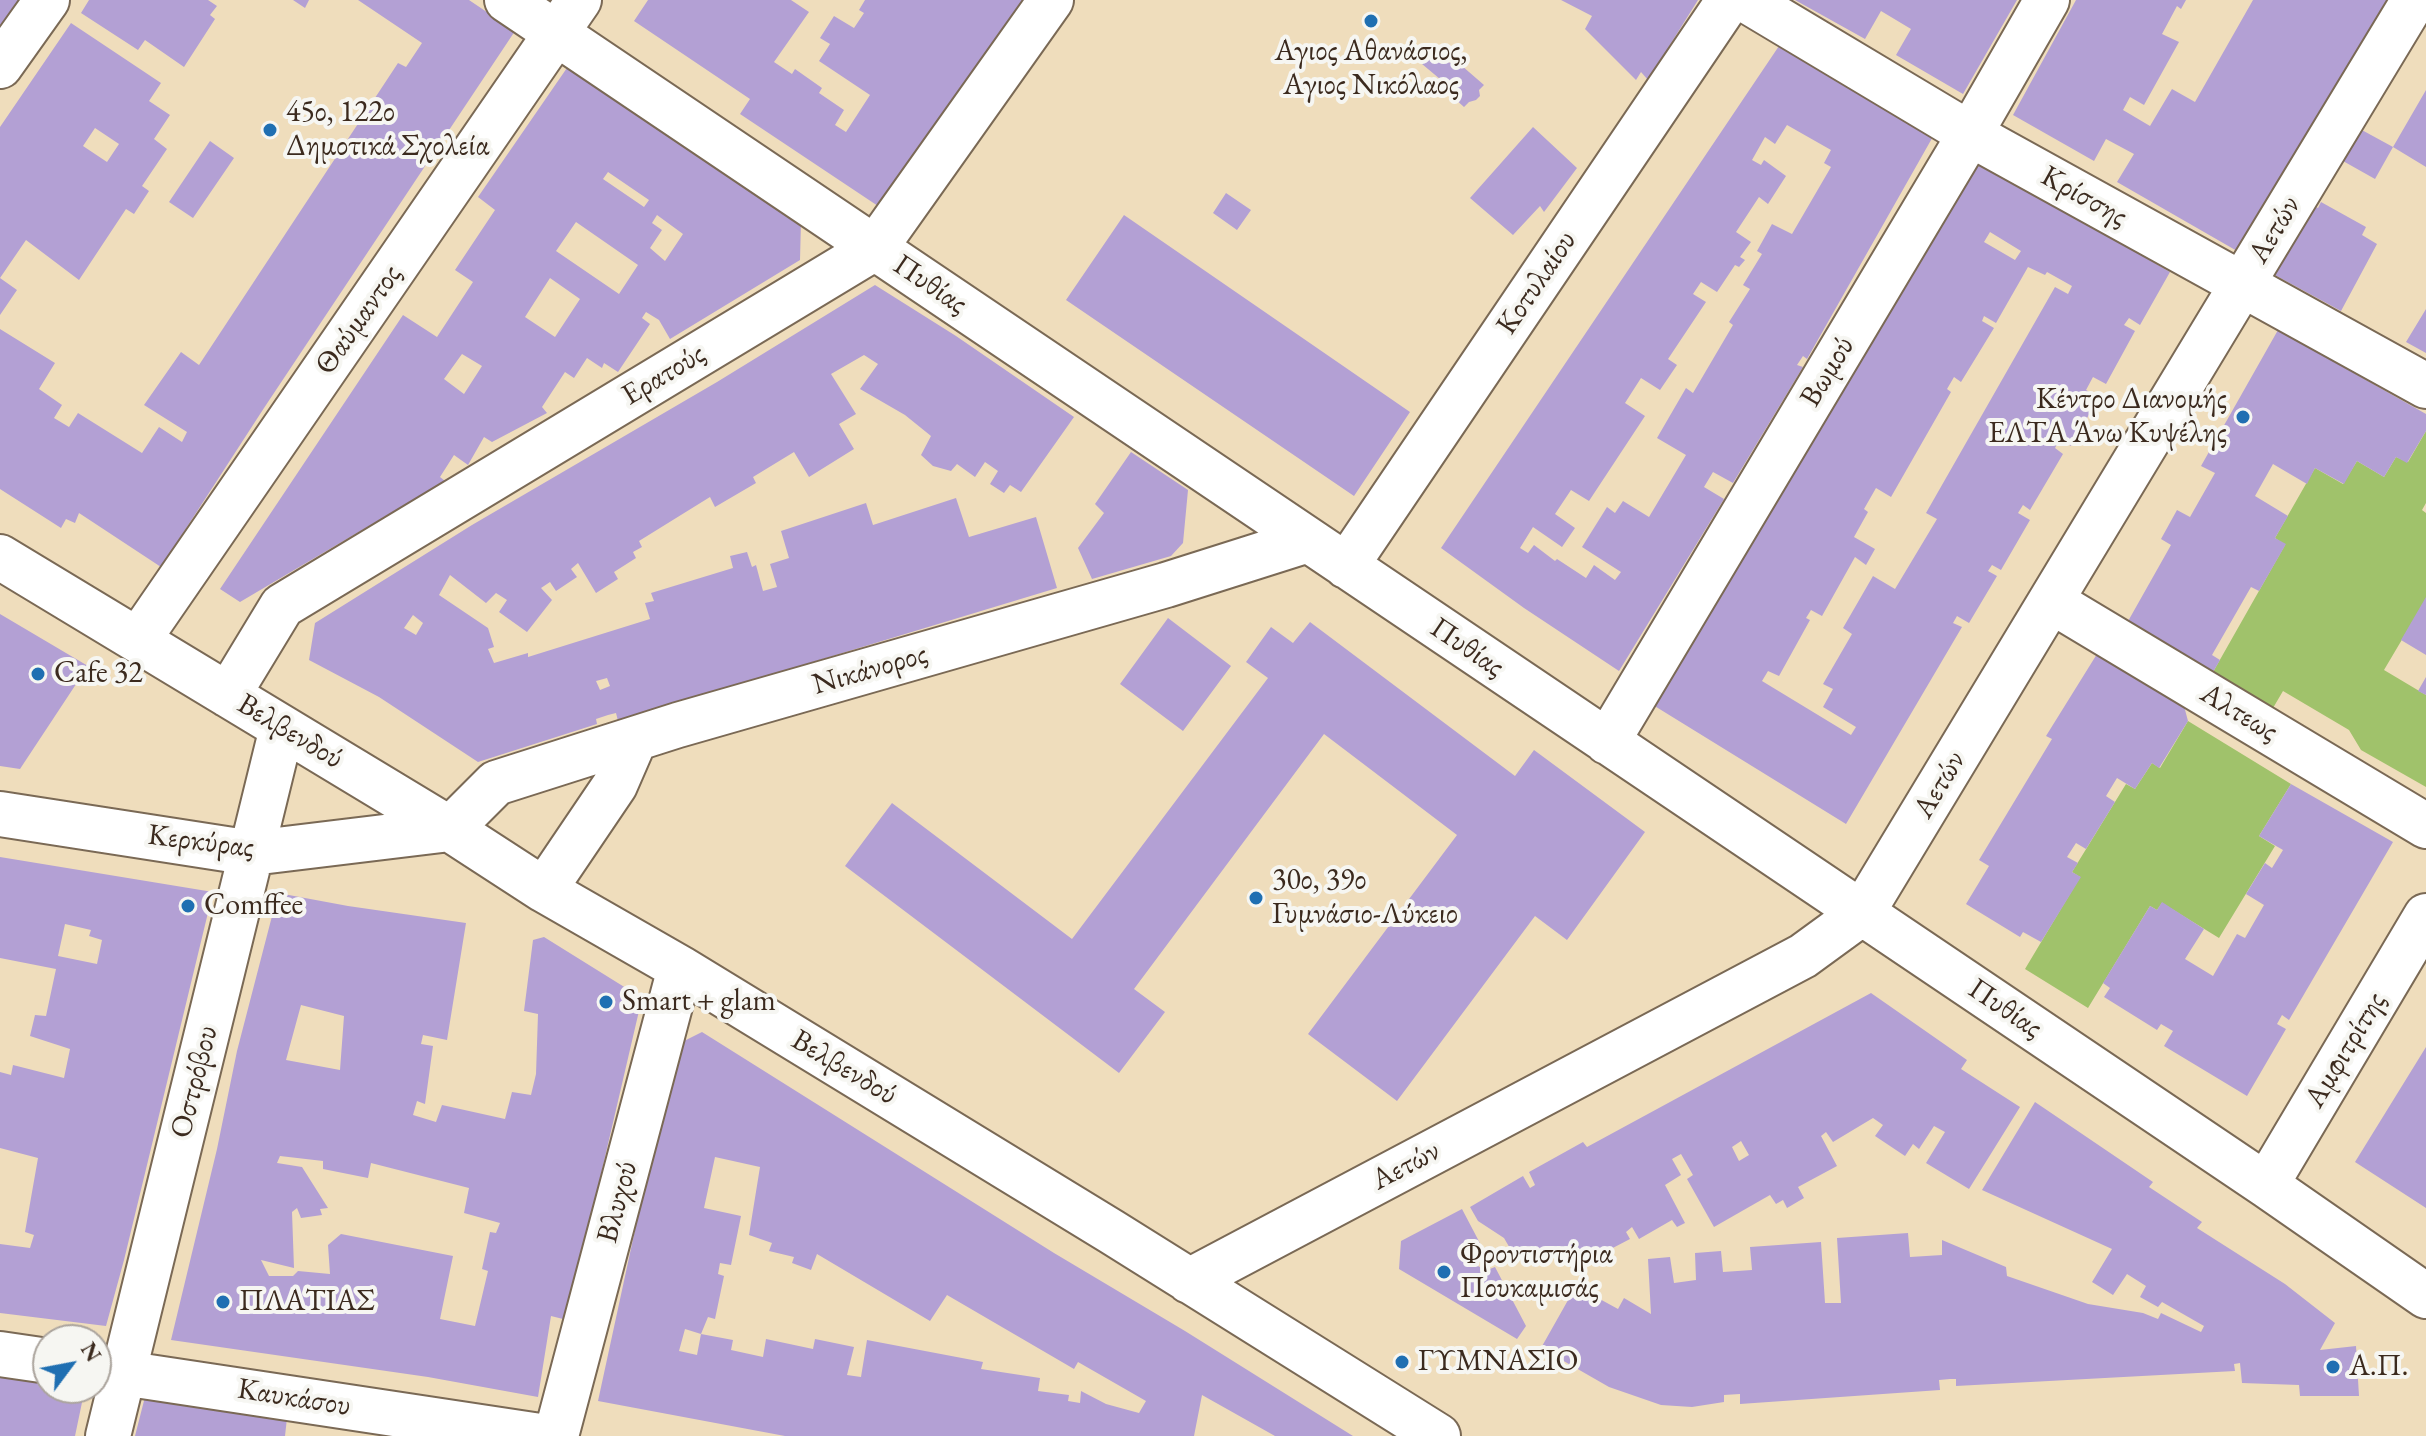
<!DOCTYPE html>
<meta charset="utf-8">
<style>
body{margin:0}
#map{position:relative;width:2426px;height:1436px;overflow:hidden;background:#efddbc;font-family:"EB Garamond",serif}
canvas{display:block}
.north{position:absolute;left:32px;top:1324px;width:80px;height:80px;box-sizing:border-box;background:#f6f6f2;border:2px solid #aba49d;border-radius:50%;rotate:58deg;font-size:22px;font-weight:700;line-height:32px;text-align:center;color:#3b2a1e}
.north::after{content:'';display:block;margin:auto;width:28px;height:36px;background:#1f6fb2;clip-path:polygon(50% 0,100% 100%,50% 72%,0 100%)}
</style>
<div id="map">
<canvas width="2426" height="1436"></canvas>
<div class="north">N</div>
</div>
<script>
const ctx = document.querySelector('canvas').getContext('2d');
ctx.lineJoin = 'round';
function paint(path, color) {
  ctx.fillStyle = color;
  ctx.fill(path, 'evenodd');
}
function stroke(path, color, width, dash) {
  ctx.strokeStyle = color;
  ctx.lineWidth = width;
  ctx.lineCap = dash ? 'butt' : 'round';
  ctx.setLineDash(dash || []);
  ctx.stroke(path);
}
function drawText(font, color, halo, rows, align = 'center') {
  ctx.font = font + ' "EB Garamond",serif';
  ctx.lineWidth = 8;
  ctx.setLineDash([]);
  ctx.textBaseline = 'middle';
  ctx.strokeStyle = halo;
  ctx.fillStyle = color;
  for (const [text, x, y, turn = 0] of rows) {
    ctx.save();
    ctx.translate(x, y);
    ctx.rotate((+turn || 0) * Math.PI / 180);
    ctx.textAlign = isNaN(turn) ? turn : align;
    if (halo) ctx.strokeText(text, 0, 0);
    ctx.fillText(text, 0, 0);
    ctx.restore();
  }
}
const green = new Path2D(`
 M 2426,431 L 2426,503 L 2422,510 L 2426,513 L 2426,599 L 2384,670 L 2426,695 L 2426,787 L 2361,750 L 2349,730 L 2283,691 L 2273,708 L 2213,672 L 2285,545 L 2275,538 L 2315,468 L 2343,484 L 2357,461 L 2384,477 L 2396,457 L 2408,462 Z
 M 2188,721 L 2291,784 L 2259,836 L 2275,846 L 2219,938 L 2162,903 L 2157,910 L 2150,906 L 2088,1008 L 2025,969 L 2080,877 L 2072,872 L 2126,784 L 2135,789 L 2152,763 L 2160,768 Z`);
const building = new Path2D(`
 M 0,0 L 26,0 L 0,37 Z
 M 89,0 L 208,0 L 217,6 L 210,15 L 215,19 L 184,67 L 145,40 L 138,50 L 81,13 Z
 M 293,0 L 309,0 L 305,8 Z
 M 358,0 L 469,0 L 515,31 L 264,408 L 161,567 L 79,513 L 75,523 L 66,519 L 61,528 L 0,489 L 0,329 L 55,363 L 39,389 L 62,405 L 54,418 L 69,427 L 78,413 L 142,453 L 159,427 L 182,442 L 187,432 L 144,405 L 181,352 L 199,365 L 398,63 L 406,67 L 422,43 Z
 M 648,0 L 791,0 L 809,12 L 774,62 L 792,74 L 795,69 L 822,88 L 819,93 L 844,110 L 835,125 L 846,132 L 870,95 L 819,61 L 830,44 L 820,38 L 834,16 L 854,28 L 864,13 L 859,10 L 865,0 L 1028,0 L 887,212 L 740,114 L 750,99 L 634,21 Z
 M 1561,0 L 1698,0 L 1648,80 L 1641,72 L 1636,80 L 1585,29 L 1592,16 Z
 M 1795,0 L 2017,0 L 1963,94 L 1896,55 L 1911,29 L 1881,11 L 1865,39 Z
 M 2076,0 L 2186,0 L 2181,9 L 2177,6 L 2162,34 L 2179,42 L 2144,105 L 2130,97 L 2123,110 L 2150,126 L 2172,89 L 2195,102 L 2253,0 L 2389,0 L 2244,255 L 2117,182 L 2134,154 L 2106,139 L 2094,161 L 2013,115 Z
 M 71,23 L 161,83 L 149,101 L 170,115 L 154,139 L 167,149 L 142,186 L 149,191 L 134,214 L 126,209 L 79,280 L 26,240 L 0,278 L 17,290 L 0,315 L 0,127 ZM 95,128 L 119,144 L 107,162 L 83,146 Z
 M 1781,43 L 1935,133 L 1807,359 L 1803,356 L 1797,365 L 1803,367 L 1733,483 L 1713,472 L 1704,487 L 1724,499 L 1619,671 L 1524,608 L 1441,548 ZM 1787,125 L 1831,150 L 1824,163 L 1831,167 L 1792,234 L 1772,224 L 1757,251 L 1762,254 L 1743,285 L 1750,289 L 1729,322 L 1733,325 L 1693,393 L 1686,388 L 1657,438 L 1686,455 L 1649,517 L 1623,501 L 1615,513 L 1607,507 L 1582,547 L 1621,572 L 1615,580 L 1594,565 L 1586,578 L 1557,559 L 1555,561 L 1534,545 L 1528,553 L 1520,548 L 1533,527 L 1562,547 L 1575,528 L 1555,514 L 1571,490 L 1589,501 L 1645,416 L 1625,403 L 1641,378 L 1660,390 L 1677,365 L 1668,359 L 1706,302 L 1693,294 L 1701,282 L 1717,292 L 1735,265 L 1739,267 L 1745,260 L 1740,257 L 1751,242 L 1736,232 L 1759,197 L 1768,204 L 1786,176 L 1764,160 L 1761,165 L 1752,160 L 1765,137 L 1775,144 Z
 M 1435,49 L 1450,63 L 1454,59 L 1484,85 L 1479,90 L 1480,96 L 1476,100 L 1469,102 L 1464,107 L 1436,82 L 1440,79 L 1422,64 Z
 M 569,65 L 801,221 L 800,260 L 670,339 L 659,320 L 646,312 L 642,318 L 650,324 L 618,372 L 604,363 L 602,368 L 587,358 L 574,378 L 565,372 L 542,407 L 547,413 L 492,442 L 484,437 L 468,465 L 454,455 L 440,477 L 445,481 L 240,602 L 220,589 L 403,315 L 437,337 L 473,282 L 455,270 L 495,210 L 478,197 ZM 608,172 L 649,200 L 644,207 L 603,179 ZM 657,215 L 683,234 L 665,261 L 650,248 L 662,230 L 652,223 ZM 576,222 L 638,265 L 619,294 L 556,251 ZM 550,278 L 580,299 L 555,337 L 525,317 ZM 462,354 L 482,366 L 464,394 L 444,379 Z
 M 2426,90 L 2426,167 L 2393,147 L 2375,179 L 2343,161 L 2360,129 L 2393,147 Z
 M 1533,127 L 1577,168 L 1544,212 L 1540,206 L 1513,235 L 1470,198 Z
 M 210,141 L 234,158 L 193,218 L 169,202 Z
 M 1972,157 L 2170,272 L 2140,325 L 2129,318 L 2124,325 L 2135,331 L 2106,384 L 2093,377 L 2086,390 L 2099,397 L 2071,446 L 2060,439 L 2055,448 L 2063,454 L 2030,510 L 2023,505 L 2018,513 L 2030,520 L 2001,570 L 1992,565 L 1988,571 L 1997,576 L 1969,623 L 1957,616 L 1953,623 L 1962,627 L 1846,824 L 1653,705 ZM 1990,232 L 2021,251 L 2015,260 L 1984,242 ZM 2028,267 L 2045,275 L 2047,272 L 2072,286 L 2068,294 L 2055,287 L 1926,513 L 1937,519 L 1895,589 L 1873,576 L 1843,628 L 1852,634 L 1823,684 L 1833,689 L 1823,707 L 1856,727 L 1851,735 L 1762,681 L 1768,671 L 1779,676 L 1810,620 L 1806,618 L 1811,610 L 1822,616 L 1855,557 L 1866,565 L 1875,549 L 1854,537 L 1868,512 L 1864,509 L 1876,488 L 1891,497 L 1951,392 L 1947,389 L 1954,377 L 1961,382 L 1994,328 L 1982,321 L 1984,316 L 1996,323 Z
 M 1226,193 L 1251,210 L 1237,230 L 1213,213 Z
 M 2321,202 L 2366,227 L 2362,235 L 2377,244 L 2341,311 L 2271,273 L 2309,203 L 2318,208 Z
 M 1124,215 L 1410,412 L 1354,496 L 1066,300 Z
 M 875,285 L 956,336 L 1074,417 L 1021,492 L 1010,485 L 1004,493 L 990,484 L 998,471 L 985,462 L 975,477 L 957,464 L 951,471 L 933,466 L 921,455 L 931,436 L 905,415 L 860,389 L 878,364 L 864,355 L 831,374 L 856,414 L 839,424 L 854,449 L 809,477 L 794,452 L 753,477 L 756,483 L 715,507 L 710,497 L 639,541 L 642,547 L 633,552 L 636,558 L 614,572 L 618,579 L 596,593 L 578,563 L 571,569 L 577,577 L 556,591 L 550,582 L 541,588 L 552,600 L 527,632 L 499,612 L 507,600 L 496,593 L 486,603 L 450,575 L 439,595 L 488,628 L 494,647 L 488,649 L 494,663 L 528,653 L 528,657 L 650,619 L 645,603 L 654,601 L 651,593 L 733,568 L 730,556 L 747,552 L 752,567 L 756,565 L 763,591 L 777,587 L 770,564 L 789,558 L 781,531 L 866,503 L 873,525 L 956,498 L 969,537 L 1036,517 L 1057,588 L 618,721 L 616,713 L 608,715 L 596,719 L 597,724 L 478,762 L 379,697 L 309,660 L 315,623 L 472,525 L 717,382 ZM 413,615 L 423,623 L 416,635 L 404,628 ZM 607,678 L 610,686 L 600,690 L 596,681 Z
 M 2426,309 L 2426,353 L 2406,342 Z
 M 2278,330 L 2426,414 L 2426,431 L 2407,463 L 2396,457 L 2384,477 L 2357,461 L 2344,484 L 2315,468 L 2307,484 L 2273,464 L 2255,496 L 2288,516 L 2275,538 L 2286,544 L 2259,591 L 2251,587 L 2212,655 L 2220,660 L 2213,672 L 2127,623 L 2171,545 L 2161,539 L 2177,510 L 2190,517 L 2215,473 L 2201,466 Z
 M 1131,452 L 1188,490 L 1183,543 L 1171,556 L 1092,579 L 1078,548 L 1104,513 L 1095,504 Z
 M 2426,597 L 2426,655 L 2401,640 Z
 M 0,614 L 88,666 L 20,769 L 0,766 Z
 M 1168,618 L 1231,666 L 1183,731 L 1120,684 Z
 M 1310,622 L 1515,776 L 1534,750 L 1645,832 L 1567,940 L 1535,916 L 1397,1101 L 1308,1034 L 1457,835 L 1324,734 L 1134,989 L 1165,1012 L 1119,1073 L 845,866 L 892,803 L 1072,939 L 1268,678 L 1246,662 L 1271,627 L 1293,643 Z
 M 2097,654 L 2184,706 L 2188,721 L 2159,768 L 2152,763 L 2135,789 L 2117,778 L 2106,796 L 2115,802 L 2086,849 L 2076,843 L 2067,857 L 2078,863 L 2072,872 L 2081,877 L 2041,942 L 2023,932 L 2020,937 L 1966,904 L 1989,866 L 1979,860 L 2052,739 L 2046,736 Z
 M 2426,677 L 2426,695 L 2418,691 Z
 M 2291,784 L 2393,842 L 2289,1020 L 2282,1015 L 2277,1024 L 2286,1029 L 2247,1096 L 2164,1046 L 2173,1031 L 2161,1024 L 2157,1030 L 2104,997 L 2110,988 L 2103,983 L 2150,906 L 2157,910 L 2162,902 L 2204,929 L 2185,959 L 2213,976 L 2237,934 L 2245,938 L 2264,905 L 2246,894 L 2265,863 L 2272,868 L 2283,850 L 2259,836 Z
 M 0,857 L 213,892 L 124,1260 L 106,1326 L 0,1313 L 0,1244 L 30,1248 L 34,1235 L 25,1232 L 38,1158 L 0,1148 L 0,1072 L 11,1075 L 13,1065 L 64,1078 L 70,1049 L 30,1036 L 35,1015 L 46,1016 L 56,969 L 0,958 ZM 65,924 L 91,930 L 89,936 L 102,940 L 97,964 L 58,956 Z
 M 278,893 L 348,906 L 466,923 L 447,1040 L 423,1035 L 421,1044 L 433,1046 L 425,1104 L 417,1101 L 413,1115 L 436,1122 L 442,1105 L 505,1119 L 512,1092 L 531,1095 L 536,1074 L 538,1014 L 524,1011 L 533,940 L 544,937 L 642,998 L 567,1320 L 551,1316 L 538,1397 L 428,1377 L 171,1340 L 217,1149 L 237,1051 ZM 301,1005 L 344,1016 L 340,1070 L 286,1060 ZM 280,1156 L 323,1161 L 323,1169 L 368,1178 L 371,1163 L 469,1188 L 464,1213 L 500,1223 L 496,1233 L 490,1232 L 482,1269 L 488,1271 L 475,1326 L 440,1319 L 453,1256 L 341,1234 L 328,1245 L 330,1274 L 298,1271 L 293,1276 L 269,1276 L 261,1260 L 294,1268 L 292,1212 L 297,1208 L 301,1218 L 322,1215 L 320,1209 L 328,1208 L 302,1167 L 277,1163 Z
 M 1871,993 L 1967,1060 L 1961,1069 L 2020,1107 L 1969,1189 L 1926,1163 L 1945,1132 L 1934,1126 L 1919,1149 L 1913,1144 L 1905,1156 L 1875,1136 L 1883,1125 L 1873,1118 L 1833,1142 L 1826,1132 L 1821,1136 L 1837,1166 L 1798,1187 L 1804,1198 L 1787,1208 L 1783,1200 L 1776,1204 L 1770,1195 L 1714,1227 L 1687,1179 L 1693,1175 L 1681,1154 L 1672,1159 L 1681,1175 L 1665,1185 L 1685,1223 L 1677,1227 L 1672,1220 L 1639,1239 L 1632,1227 L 1626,1232 L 1630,1239 L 1607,1251 L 1613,1261 L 1572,1267 L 1563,1251 L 1534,1267 L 1525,1252 L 1515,1257 L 1504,1238 L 1478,1221 L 1470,1207 L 1523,1176 L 1530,1188 L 1535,1185 L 1529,1172 L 1583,1142 L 1587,1147 ZM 1741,1141 L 1749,1155 L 1739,1161 L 1732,1147 Z
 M 702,1032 L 1054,1253 L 1185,1331 L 1353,1436 L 1275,1436 L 1202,1395 L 1194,1436 L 785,1436 L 598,1401 L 648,1170 L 670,1048 ZM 715,1157 L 760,1167 L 749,1235 L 772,1243 L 769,1251 L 794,1257 L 792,1263 L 811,1270 L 817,1254 L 930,1321 L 947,1295 L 1074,1369 L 1078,1362 L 1146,1401 L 1139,1413 L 1106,1404 L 1081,1391 L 1080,1403 L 1068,1401 L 1069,1395 L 1038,1391 L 1040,1378 L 981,1369 L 983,1362 L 867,1340 L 861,1377 L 847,1375 L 854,1347 L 815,1339 L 813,1349 L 766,1339 L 763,1357 L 731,1350 L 733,1340 L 701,1334 L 708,1317 L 715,1319 L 724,1276 L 718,1274 L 720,1263 L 731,1265 L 741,1216 L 704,1208 ZM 685,1329 L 701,1334 L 697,1355 L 679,1351 Z
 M 2426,1047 L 2426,1208 L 2355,1162 Z
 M 2035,1102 L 2153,1182 L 2149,1187 L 2202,1222 L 2197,1228 L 2285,1284 L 2335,1323 L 2320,1350 L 2356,1346 L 2359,1396 L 2300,1396 L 2299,1385 L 2242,1383 L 2240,1363 L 2234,1364 L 2235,1371 L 1956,1386 L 1956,1379 L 1950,1379 L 1939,1380 L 1940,1390 L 1740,1404 L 1740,1394 L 1724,1395 L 1724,1402 L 1692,1407 L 1661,1405 L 1609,1387 L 1541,1348 L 1576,1286 L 1618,1309 L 1624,1298 L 1651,1314 L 1648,1259 L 1670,1257 L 1674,1283 L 1696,1280 L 1695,1253 L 1721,1251 L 1723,1272 L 1752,1270 L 1750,1247 L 1821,1242 L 1825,1303 L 1841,1303 L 1837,1238 L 1908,1233 L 1910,1257 L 1942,1255 L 1942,1240 L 2006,1267 L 2007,1276 L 2088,1304 L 2143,1313 L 2158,1319 L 2161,1313 L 2201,1332 L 2204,1326 L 2162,1302 L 2158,1307 L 2140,1297 L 2146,1286 L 2127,1274 L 2113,1295 L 2092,1282 L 2112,1249 L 1982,1190 Z
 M 1462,1209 L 1483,1249 L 1465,1256 L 1466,1261 L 1487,1270 L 1495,1267 L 1526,1326 L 1517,1339 L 1399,1269 L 1401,1241 Z
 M 0,1362 L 48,1372 L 48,1388 L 85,1388 L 75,1436 L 0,1436 Z
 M 147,1389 L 288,1409 L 285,1436 L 135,1436 Z`);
const minor = new Path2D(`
 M 507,0 L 2266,1185 L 2426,1296
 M 1746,0 L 1970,134 L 2426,386
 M 0,66 L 47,0
 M 0,557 L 450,829 L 544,890 L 680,968 L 1112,1232 L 1438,1436
 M 1346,566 L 1729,0
 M 2051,601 L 2426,826
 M 138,640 L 579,0
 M 228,695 L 282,606 L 875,248 L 1051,0
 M 1607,742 L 1970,134 L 2047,0
 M 0,814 L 252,853 L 450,829
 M 450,829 L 496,783 L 678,725 L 1166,585 L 1308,540
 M 544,890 L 615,785 L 635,739
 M 2266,1185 L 2426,916
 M 1189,1281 L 1803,956 L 1862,913 L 2414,0
 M 0,1354 L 48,1361
 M 96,1369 L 540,1436
 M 108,1436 L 282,728
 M 556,1436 L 680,968`);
const markers = [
 [1371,21,8,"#1f6fb2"],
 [270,130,8,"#1f6fb2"],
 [2243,417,8,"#1f6fb2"],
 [38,674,8,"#1f6fb2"],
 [1256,898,8,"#1f6fb2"],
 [188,906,8,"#1f6fb2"],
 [606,1002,8,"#1f6fb2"],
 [1444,1272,8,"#1f6fb2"],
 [223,1302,8,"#1f6fb2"],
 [1402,1362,8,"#1f6fb2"],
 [2333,1367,8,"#1f6fb2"]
];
const poiNames = [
 ["Αγιος Αθανάσιος,",1371,52,"center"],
 ["Αγιος Νικόλαος",1371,86,"center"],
 ["45ο, 122ο",286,113],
 ["Δημοτικά Σχολεία",286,147],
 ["Κέντρο Διανομής",2227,400,"right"],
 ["ΕΛΤΑ Άνω Κυψέλης",2227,434,"right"],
 ["Cafe 32",54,674],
 ["30ο, 39ο",1272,881],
 ["Γυμνάσιο-Λύκειο",1272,915],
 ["Comffee",204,906],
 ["Smart + glam",622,1002],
 ["Φροντιστήρια",1460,1255],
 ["Πουκαμισάς",1460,1289],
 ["ΠΛΑΤΙΑΣ",239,1302],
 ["ΓΥΜΝΑΣΙΟ",1418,1362],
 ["Α.Π.",2349,1367]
];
const streetNames = [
 ["Κρίσσης",2084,197,29],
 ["Αετών",2275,230,-59],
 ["Κοτυλαίου",1537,283,-56],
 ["Πυθίας",930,285,34],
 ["Θαύμαντος",359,320,-55],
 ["Βωμού",1828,372,-59],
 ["Ερατούς",664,375,-31],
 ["Πυθίας",1467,648,34],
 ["Νικάνορος",870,670,-16],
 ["Αλτεως",2239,713,31],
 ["Βελβενδού",290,732,31],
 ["Αετών",1940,785,-59],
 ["Κερκύρας",201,842,7],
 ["Πυθίας",2005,1009,34],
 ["Αμφιτρίτης",2346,1050,-59],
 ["Βελβενδού",844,1068,31],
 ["Οστρόβου",195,1082,-76],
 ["Αετών",1406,1166,-28],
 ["Βλυχού",618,1202,-75],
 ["Καυκάσου",294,1398,9]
];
paint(green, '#a0c26b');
paint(building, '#b3a0d4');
stroke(minor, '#7a6955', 48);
stroke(minor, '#fff', 44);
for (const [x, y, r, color] of markers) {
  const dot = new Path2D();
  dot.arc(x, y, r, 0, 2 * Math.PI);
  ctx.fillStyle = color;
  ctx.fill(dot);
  stroke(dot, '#f6f6f2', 3);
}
drawText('30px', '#3b2a1e', '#f6f6f2', poiNames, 'left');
drawText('30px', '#3b2a1e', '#f6f6f2', streetNames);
</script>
